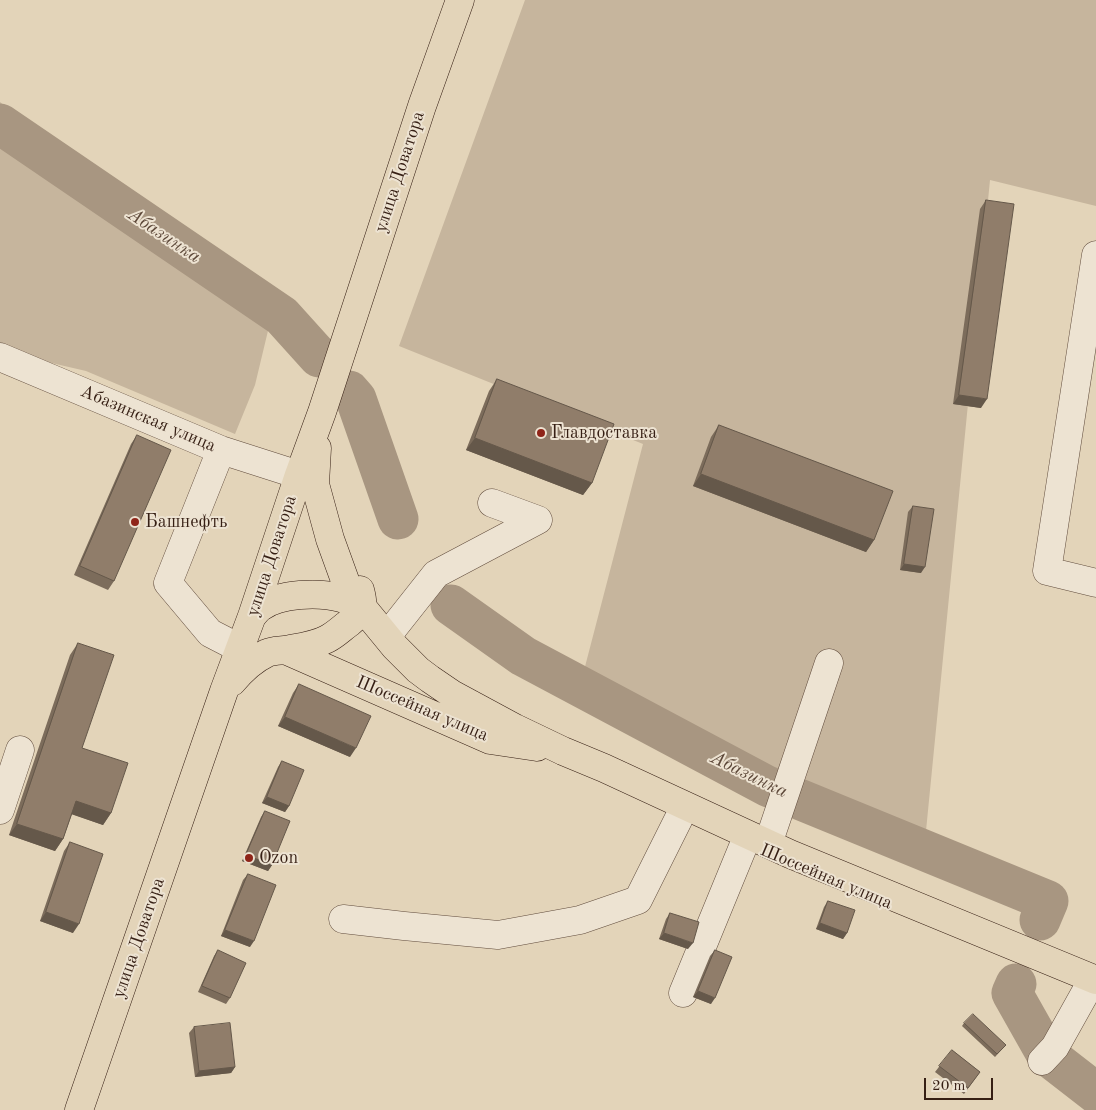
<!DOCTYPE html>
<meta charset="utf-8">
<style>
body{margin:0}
#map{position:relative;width:1096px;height:1110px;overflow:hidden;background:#e3d4b9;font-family:"Old Standard TT",serif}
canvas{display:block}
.scale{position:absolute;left:924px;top:1078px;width:69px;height:22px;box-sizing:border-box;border:2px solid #361f14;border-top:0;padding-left:6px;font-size:15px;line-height:18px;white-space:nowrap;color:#361f14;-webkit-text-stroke:4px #ede3d2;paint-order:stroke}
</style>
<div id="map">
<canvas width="1096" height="1110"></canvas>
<div class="scale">20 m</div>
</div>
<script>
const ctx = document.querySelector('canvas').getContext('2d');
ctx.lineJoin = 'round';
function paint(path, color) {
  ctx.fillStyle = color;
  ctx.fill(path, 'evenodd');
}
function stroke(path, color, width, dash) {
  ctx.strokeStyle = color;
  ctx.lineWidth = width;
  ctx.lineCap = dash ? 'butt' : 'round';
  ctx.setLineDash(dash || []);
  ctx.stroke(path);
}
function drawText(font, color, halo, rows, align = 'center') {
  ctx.font = font + ' "Old Standard TT",serif';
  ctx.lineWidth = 4;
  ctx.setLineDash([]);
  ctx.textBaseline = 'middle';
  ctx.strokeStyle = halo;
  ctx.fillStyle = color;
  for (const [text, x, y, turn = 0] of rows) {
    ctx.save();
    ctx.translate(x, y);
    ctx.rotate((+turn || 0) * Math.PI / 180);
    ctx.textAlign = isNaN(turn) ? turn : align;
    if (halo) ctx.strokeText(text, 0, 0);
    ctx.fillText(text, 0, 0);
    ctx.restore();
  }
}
const green = new Path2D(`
 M 525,0 L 1096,0 L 1096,206 L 990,180 L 925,841 L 581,682 L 643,444 L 399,346 Z
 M 0,102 L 157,222 L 278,289 L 255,385 L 235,434 L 86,371 L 0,351 Z`);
const river = new Path2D(`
 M 0,124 L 282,316 L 319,357
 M 349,391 L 356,399 L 398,519
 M 451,605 L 523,656 L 767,786 L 1048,901 L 1040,920
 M 1016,984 L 1012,993 L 1047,1055 L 1096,1093`);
const minor = new Path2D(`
 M 1096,255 L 1047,571 L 1096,583
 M 0,357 L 221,450 L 299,475
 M 221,450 L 168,583 L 210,633 L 241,649
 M 387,636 L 436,574 L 538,520 L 492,503
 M 0,810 L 20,750
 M 768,844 L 829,663
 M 343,919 L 404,926 L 498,935 L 580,920 L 638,900 L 682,812
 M 683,993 L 745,842
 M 1042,1061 L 1055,1047 L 1089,986`);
const major = new Path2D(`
 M 317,448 L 315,484 L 330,539 L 347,586 L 363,608 L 395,647 L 418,670 L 430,679 L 452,694 L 515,728 L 563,751 L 604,768 L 790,854 L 1096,980
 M 252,616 C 255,613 258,609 261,607 C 280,593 319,592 341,598 C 349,600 356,604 363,608
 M 285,650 L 490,740 L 537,747
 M 232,682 C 242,670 252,660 267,653 C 274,650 282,651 290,649 C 302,647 316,645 327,639 C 335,635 342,628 349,623 C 363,611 365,608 360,590
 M 79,1110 L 224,691 L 252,616 L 299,475 L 322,412 L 422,106 L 460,0`);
const wall = new Path2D(`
 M 986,200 L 981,408 L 953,404 L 980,209 Z
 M 497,379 L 592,483 L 583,495 L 466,450 L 489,391 Z
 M 719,425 L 874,540 L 866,552 L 693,486 L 711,437 Z
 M 137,435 L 114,581 L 108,590 L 74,575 L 131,444 Z
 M 913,506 L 921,573 L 900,570 L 908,512 Z
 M 78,643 L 82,748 L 111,813 L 103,825 L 72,814 L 63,839 L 55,851 L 9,835 L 70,655 Z
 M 299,684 L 350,757 L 278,726 L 293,693 Z
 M 282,761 L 289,806 L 285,812 L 262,803 L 278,767 Z
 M 265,811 L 272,865 L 268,871 L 242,861 L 261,817 Z
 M 70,842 L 73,933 L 40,921 L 64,851 Z
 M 248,874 L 250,947 L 221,936 L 243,880 Z
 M 828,901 L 847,933 L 843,939 L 816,929 L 824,907 Z
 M 670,913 L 688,949 L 659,939 L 666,919 Z
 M 218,950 L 230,998 L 226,1004 L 198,992 L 214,956 Z
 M 715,950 L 711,1004 L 693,997 L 710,956 Z
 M 964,1023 L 1006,1045 L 995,1057 L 962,1026 Z
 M 194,1027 L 235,1067 L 231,1073 L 195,1077 L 189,1033 Z
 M 952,1050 L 980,1072 L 964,1094 L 935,1072 Z`);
const shadedWall = new Path2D(`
 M 959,395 L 987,399 L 981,408 L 953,404 Z
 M 475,438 L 592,483 L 583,495 L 466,450 Z
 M 701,474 L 874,540 L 866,552 L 693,486 Z
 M 904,564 L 925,567 L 921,573 L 900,570 Z
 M 285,717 L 356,748 L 350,757 L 278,726 Z
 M 267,797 L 289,806 L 285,812 L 262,803 Z
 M 76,801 L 111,813 L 103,825 L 68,813 Z
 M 17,824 L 63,839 L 55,851 L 9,835 Z
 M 246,855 L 272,865 L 268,871 L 242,861 Z
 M 46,912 L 79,924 L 73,933 L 40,921 Z
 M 820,923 L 847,933 L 843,939 L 816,929 Z
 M 225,930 L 254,941 L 250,947 L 221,936 Z
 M 664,933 L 693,943 L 688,949 L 659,939 Z
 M 698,991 L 715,998 L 711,1004 L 693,997 Z
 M 235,1067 L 231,1073 L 195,1077 L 199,1071 Z`);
const building = new Path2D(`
 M 986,200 L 1014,204 L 987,399 L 959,395 Z
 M 497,379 L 614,424 L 592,483 L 475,438 Z
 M 719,425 L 893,491 L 874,540 L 701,474 Z
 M 137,435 L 171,450 L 114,581 L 80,566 Z
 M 913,506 L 934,509 L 925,567 L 904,564 Z
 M 78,643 L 114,655 L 82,748 L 128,763 L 111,813 L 76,801 L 63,839 L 17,824 Z
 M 299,684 L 371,716 L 356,748 L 285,717 Z
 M 282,761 L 304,770 L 289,806 L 267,797 Z
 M 265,811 L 290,821 L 272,865 L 246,855 Z
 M 70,842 L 103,854 L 79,924 L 46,912 Z
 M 248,874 L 276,885 L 254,941 L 225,930 Z
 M 828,901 L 855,910 L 847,933 L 820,923 Z
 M 670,913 L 699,922 L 693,943 L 664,933 Z
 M 218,950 L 246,963 L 230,998 L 202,986 Z
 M 715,950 L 732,957 L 715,998 L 698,991 Z
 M 973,1014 L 1006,1045 L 997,1054 L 964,1023 Z
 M 230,1023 L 235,1067 L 199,1071 L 194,1027 Z
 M 952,1050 L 980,1072 L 968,1088 L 939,1066 Z`);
const markers = [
 [541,433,5,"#8f2418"],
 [135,522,5,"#8f2418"],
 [249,858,5,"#8f2418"]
];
const streetNames = [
 ["улица Доватора",400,172,-72],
 ["Абазинская улица",148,419,23],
 ["улица Доватора",272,556,-72],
 ["Шоссейная улица",422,709,23],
 ["Шоссейная улица",826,877,23],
 ["улица Доватора",139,938,-71]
];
const poiNames = [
 ["Главдоставка",551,433],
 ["Башнефть",145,522],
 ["Ozon",259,858]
];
const waterNames = [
 ["Абазинка",164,236,34],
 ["Абазинка",749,775,26]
];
paint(green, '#c6b59d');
stroke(river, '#a89681', 41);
stroke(minor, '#614c3d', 29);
stroke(major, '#361f14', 29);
stroke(minor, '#ede3d2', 28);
stroke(major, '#e3d4b9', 28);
paint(wall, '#7c6c5b');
paint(shadedWall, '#65584a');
paint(building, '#907d6a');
stroke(building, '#65584a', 1);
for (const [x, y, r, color] of markers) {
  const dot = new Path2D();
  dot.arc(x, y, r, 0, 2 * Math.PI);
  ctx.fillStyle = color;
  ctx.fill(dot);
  stroke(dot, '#ede3d2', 2);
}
drawText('18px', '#361f14', '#ede3d2', streetNames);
drawText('18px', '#361f14', '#ede3d2', poiNames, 'left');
drawText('italic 19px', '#5e493a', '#ede3d2', waterNames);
</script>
